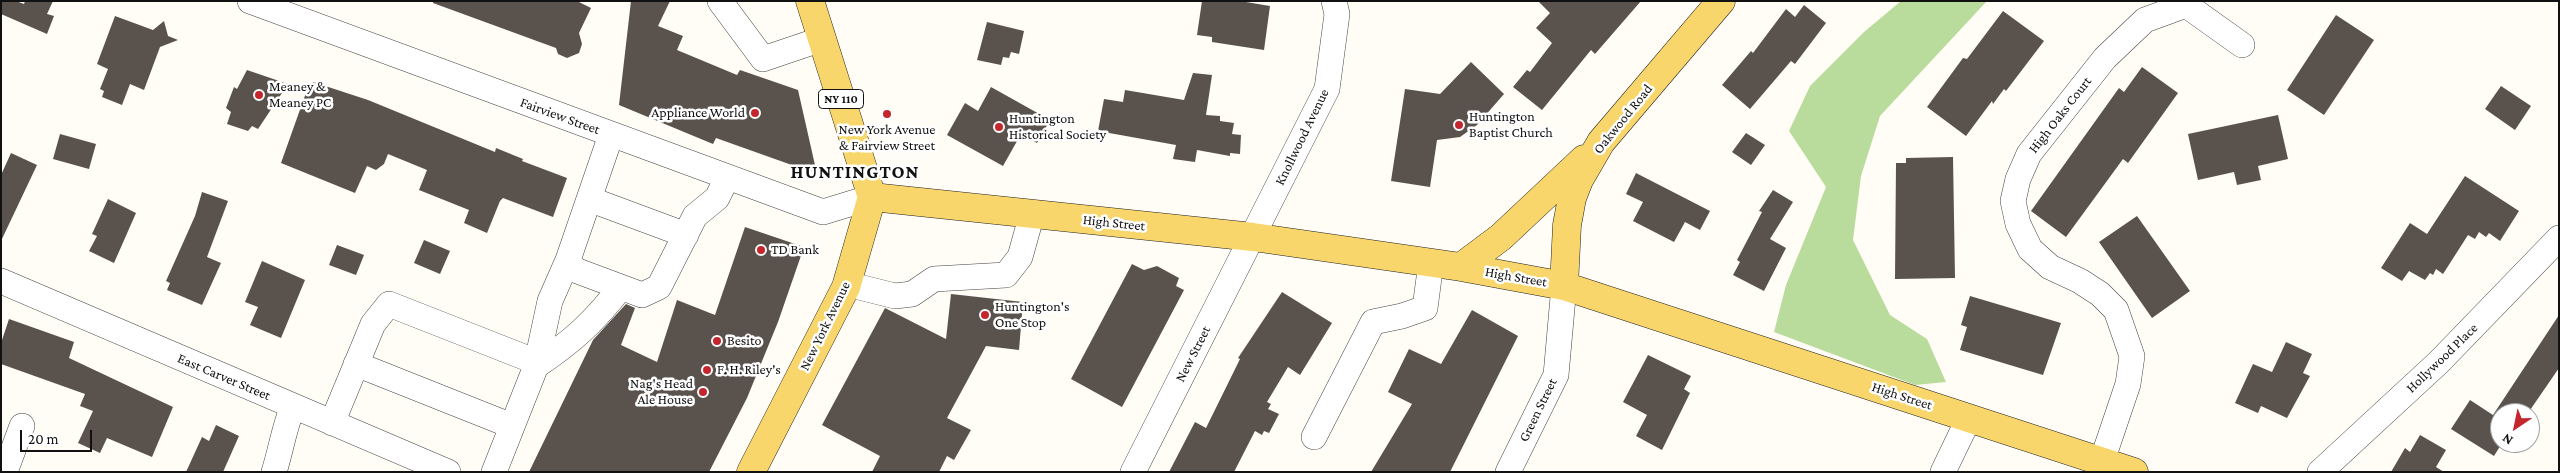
<!DOCTYPE html>
<style>
body{margin:0}
#map{position:relative;width:2560px;height:473px;overflow:hidden;background:#fffdf5;font-family:"Crimson Pro",serif}
canvas{display:block}
.frame{position:absolute;inset:0;border:2px solid #111;pointer-events:none}
.north{position:absolute;left:2490px;top:403px;width:50px;height:50px;box-sizing:border-box;background:#fff;border:1px solid #a0a0a0;border-radius:50%;rotate:214deg;font-size:14px;font-weight:700;line-height:20px;text-align:center;color:#111}
.north::after{content:'';display:block;margin:auto;width:18px;height:22px;background:#c4262e;clip-path:polygon(50% 0,100% 100%,50% 72%,0 100%)}
.scale{position:absolute;left:20px;top:430px;width:72px;height:22px;box-sizing:border-box;border:2px solid #111;border-top:0;padding-left:6px;font-size:15px;line-height:18px;white-space:nowrap;color:#111;-webkit-text-stroke:4px #fff;paint-order:stroke}
</style>
<div id="map">
<canvas width="2560" height="473"></canvas>
<div class="frame"></div>
<div class="north">N</div>
<div class="scale">20 m</div>
</div>
<script>
const ctx = document.querySelector('canvas').getContext('2d');
ctx.lineJoin = 'round';
function paint(path, color) {
  ctx.fillStyle = color;
  ctx.fill(path, 'evenodd');
}
function stroke(path, color, width, dash) {
  ctx.strokeStyle = color;
  ctx.lineWidth = width;
  ctx.lineCap = dash ? 'butt' : 'round';
  ctx.setLineDash(dash || []);
  ctx.stroke(path);
}
function drawText(font, color, halo, rows, align = 'center') {
  ctx.font = font + ' "Crimson Pro",serif';
  ctx.lineWidth = 5;
  ctx.setLineDash([]);
  ctx.textBaseline = 'middle';
  ctx.strokeStyle = halo;
  ctx.fillStyle = color;
  for (const [text, x, y, turn = 0] of rows) {
    ctx.save();
    ctx.translate(x, y);
    ctx.rotate((+turn || 0) * Math.PI / 180);
    ctx.textAlign = isNaN(turn) ? turn : align;
    if (halo) ctx.strokeText(text, 0, 0);
    ctx.fillText(text, 0, 0);
    ctx.restore();
  }
}
const forest = new Path2D(`
 M 1901,1 L 1987,1 L 1880,116 L 1861,176 L 1853,240 L 1890,315 L 1927,339 L 1946,382 L 1915,385 L 1774,332 L 1786,285 L 1826,187 L 1789,131 L 1810,86 L 1864,32 Z`);
const building = new Path2D(`
 M 1,1 L 16,1 L 24,4 L 25,1 L 53,1 L 47,14 L 54,16 L 47,34 L 1,14 Z
 M 433,1 L 577,1 L 591,8 L 579,33 L 582,44 L 579,53 L 567,58 L 558,54 L 556,48 L 433,3 Z
 M 631,1 L 670,1 L 658,26 L 683,36 L 677,50 L 737,75 L 740,70 L 798,90 L 817,174 L 716,138 L 713,144 L 619,105 Z
 M 1202,1 L 1240,1 L 1270,6 L 1264,50 L 1212,42 L 1212,37 L 1197,35 Z
 M 1538,1 L 1641,1 L 1595,54 L 1591,50 L 1542,110 L 1513,87 L 1527,70 L 1530,72 L 1552,43 L 1536,28 L 1550,13 Z
 M 1804,5 L 1826,23 L 1795,64 L 1791,61 L 1750,109 L 1722,85 L 1751,51 L 1753,53 L 1786,9 L 1795,17 Z
 M 2003,11 L 2044,41 L 2006,91 L 2004,89 L 1993,104 L 1992,101 L 1966,136 L 1927,107 L 1963,58 L 1967,59 Z
 M 2336,15 L 2374,40 L 2324,115 L 2287,90 Z
 M 115,16 L 153,30 L 164,21 L 168,36 L 178,40 L 160,47 L 144,90 L 130,84 L 122,105 L 102,97 L 104,91 L 100,89 L 108,69 L 97,64 Z
 M 987,22 L 1024,31 L 1019,54 L 1011,52 L 1009,58 L 1003,57 L 1001,65 L 977,60 Z
 M 1471,62 L 1504,94 L 1477,125 L 1460,137 L 1437,140 L 1430,187 L 1391,181 L 1405,89 L 1440,94 Z
 M 2142,67 L 2178,93 L 2128,163 L 2123,159 L 2066,237 L 2031,211 L 2119,88 L 2124,92 Z
 M 247,70 L 288,84 L 258,129 L 252,126 L 248,131 L 227,124 L 231,112 L 226,108 L 234,87 L 237,89 Z
 M 1193,73 L 1212,75 L 1206,115 L 1220,116 L 1220,121 L 1234,123 L 1232,134 L 1241,135 L 1240,154 L 1230,153 L 1230,156 L 1197,150 L 1195,162 L 1173,159 L 1176,145 L 1098,131 L 1104,99 L 1123,102 L 1125,90 L 1184,100 Z
 M 313,82 L 368,100 L 495,152 L 496,148 L 523,159 L 522,161 L 567,178 L 553,217 L 503,198 L 500,201 L 487,233 L 464,223 L 469,210 L 419,190 L 427,170 L 388,154 L 384,164 L 376,170 L 367,166 L 355,193 L 281,163 L 307,90 L 310,91 Z
 M 2501,86 L 2531,106 L 2515,130 L 2485,109 Z
 M 991,87 L 1050,120 L 1037,143 L 1021,134 L 1003,166 L 947,135 L 965,103 L 978,111 Z
 M 2278,115 L 2288,159 L 2258,166 L 2261,180 L 2237,185 L 2234,172 L 2198,180 L 2188,134 Z
 M 1746,133 L 1765,145 L 1751,165 L 1732,152 Z
 M 60,134 L 96,144 L 89,169 L 53,159 Z
 M 11,153 L 37,165 L 1,241 L 1,175 Z
 M 1953,157 L 1955,278 L 1895,279 L 1896,163 L 1906,163 L 1906,158 Z
 M 1636,173 L 1710,211 L 1700,230 L 1685,222 L 1674,242 L 1633,221 L 1643,202 L 1626,194 Z
 M 2465,176 L 2519,211 L 2500,241 L 2489,233 L 2486,237 L 2479,232 L 2475,239 L 2468,235 L 2443,274 L 2436,269 L 2433,275 L 2430,273 L 2425,280 L 2409,271 L 2402,281 L 2381,268 L 2410,223 L 2427,234 Z
 M 1773,190 L 1793,202 L 1770,239 L 1786,248 L 1764,291 L 1733,275 L 1740,262 L 1737,260 L 1762,212 L 1759,211 Z
 M 202,192 L 228,201 L 207,257 L 221,263 L 202,305 L 167,290 L 170,283 L 166,281 L 195,216 Z
 M 108,199 L 136,213 L 114,263 L 89,251 L 97,236 L 92,234 Z
 M 2137,216 L 2190,291 L 2152,318 L 2099,242 Z
 M 745,227 L 804,247 L 778,322 L 747,398 L 709,472 L 529,472 L 593,340 L 626,304 L 635,308 L 621,345 L 657,362 L 677,300 L 715,315 Z
 M 424,240 L 450,251 L 440,274 L 414,263 Z
 M 337,245 L 364,255 L 356,275 L 329,265 Z
 M 262,261 L 305,280 L 281,338 L 250,325 L 258,307 L 245,302 Z
 M 1132,264 L 1144,270 L 1157,266 L 1179,278 L 1176,286 L 1184,290 L 1122,407 L 1071,379 Z
 M 1282,292 L 1332,323 L 1300,375 L 1288,367 L 1267,402 L 1271,404 L 1268,409 L 1279,414 L 1269,433 L 1264,431 L 1262,435 L 1255,431 L 1234,472 L 1169,472 L 1195,422 L 1206,428 L 1240,359 L 1238,358 Z
 M 951,294 L 1023,302 L 1019,350 L 986,346 L 947,418 L 971,430 L 954,460 L 947,456 L 939,472 L 872,472 L 880,456 L 822,425 L 885,308 L 946,339 Z
 M 1970,296 L 2061,323 L 2043,375 L 1960,350 L 1967,327 L 1961,325 Z
 M 1472,310 L 1518,336 L 1450,472 L 1371,472 L 1412,404 L 1388,392 L 1409,349 L 1441,364 Z
 M 2559,315 L 2559,368 L 2528,413 L 2500,413 L 2500,443 L 2502,443 L 2494,456 L 2451,429 L 2470,400 L 2493,415 Z
 M 9,319 L 74,342 L 69,358 L 173,407 L 152,457 L 107,438 L 100,453 L 78,443 L 93,411 L 80,406 L 85,394 L 1,364 L 1,343 Z
 M 2286,342 L 2312,354 L 2303,373 L 2310,376 L 2287,418 L 2261,406 L 2258,413 L 2235,403 L 2253,364 L 2272,372 Z
 M 1648,355 L 1691,376 L 1684,389 L 1690,393 L 1662,450 L 1636,436 L 1647,415 L 1623,402 Z
 M 216,425 L 239,436 L 223,472 L 186,472 L 202,437 L 209,441 Z
 M 2420,435 L 2446,450 L 2436,467 L 2444,472 L 2391,472 L 2405,448 L 2410,452 Z`);
const minor = new Path2D(`
 M 250,1 L 823,212 L 872,197
 M 720,1 L 763,59 L 822,39
 M 2186,5 L 2242,45
 M 611,135 L 568,260 L 575,270 L 642,295 L 659,287 L 695,216 L 717,198 L 727,178
 M 589,199 L 686,235
 M 568,260 L 550,301 L 536,366 C 573,341 594,322 621,287
 M 1,281 L 448,472
 M 847,284 L 895,296 L 912,294 L 934,279 L 1006,275 L 1020,257 L 1032,214
 M 356,364 L 512,426
 M 332,423 L 373,324 L 389,304 L 529,359 L 536,366 L 494,472
 M 1314,437 L 1373,322 L 1402,316 L 1425,308 L 1431,263
 M 2102,461 L 2128,384 L 2132,356 L 2116,310 L 2100,294 L 2080,281 L 2050,267 L 2030,249 L 2018,224 L 2013,201 L 2018,179 L 2029,154 L 2105,58 L 2145,20 L 2186,5
 M 5,472 L 22,426
 M 274,472 C 281,450 284,428 293,406
 M 1133,472 L 1327,89 L 1337,14 L 1334,1
 M 1508,472 L 1556,375 L 1564,286
 M 1943,472 L 1969,418
 M 2320,472 L 2439,362 L 2559,238`);
const major = new Path2D(`
 M 872,197 L 1253,237 L 1461,267 L 1564,286 L 2134,472
 M 1461,267 L 1501,237 L 1584,159
 M 1564,286 L 1567,225 L 1572,198 L 1579,180 L 1601,142 L 1721,1
 M 751,472 L 846,287 L 872,197 L 810,1`);
const markers = [
 [259,95,5,"#c4262e"],
 [755,113,5,"#c4262e"],
 [887,114,5,"#c4262e"],
 [1459,125,5,"#c4262e"],
 [999,127,5,"#c4262e"],
 [761,250,5,"#c4262e"],
 [985,315,5,"#c4262e"],
 [717,341,5,"#c4262e"],
 [707,370,5,"#c4262e"],
 [703,392,5,"#c4262e"]
];
const shields = [
 [841,99,45]
];
const shieldNames = [
 ["NY 110",841,99]
];
const poiNames = [
 ["Meaney &",269,87],
 ["Meaney PC",269,103],
 ["Appliance World",745,113,"right"],
 ["Huntington",1469,117],
 ["Baptist Church",1469,133],
 ["Huntington",1009,119],
 ["Historical Society",1009,135],
 ["New York Avenue",887,130,"center"],
 ["& Fairview Street",887,146,"center"],
 ["TD Bank",771,250],
 ["Huntington's",995,307],
 ["One Stop",995,323],
 ["Besito",727,341],
 ["F. H. Riley's",717,370],
 ["Nag's Head",693,384,"right"],
 ["Ale House",693,400,"right"]
];
const streetNames = [
 ["High Oaks Court",2060,115,-52],
 ["Fairview Street",560,116,20],
 ["Oakwood Road",1623,119,-51],
 ["Knollwood Avenue",1302,137,-64],
 ["High Street",1114,223,6],
 ["High Street",1516,277,10],
 ["New York Avenue",825,326,-64],
 ["New Street",1193,354,-63],
 ["Hollywood Place",2442,358,-44],
 ["East Carver Street",224,377,23],
 ["High Street",1902,396,18],
 ["Green Street",1538,410,-64]
];
const districtNames = [
 ["HUNTINGTON",855,172]
];
paint(forest, '#b9dc9c');
paint(building, '#5a524d');
stroke(minor, '#444', 26);
stroke(major, '#222', 29);
stroke(minor, '#fff', 25);
stroke(major, '#f9d66b', 28);
for (const [x, y, r, color] of markers) {
  const dot = new Path2D();
  dot.arc(x, y, r, 0, 2 * Math.PI);
  ctx.fillStyle = color;
  ctx.fill(dot);
  stroke(dot, '#fff', 2);
}
for (const [x, y, w] of shields) {
  const box = new Path2D();
  box.roundRect(x - w / 2, y - 9.5, w, 19, 4);
  ctx.fillStyle = '#fff';
  ctx.fill(box);
  stroke(box, '#111', 1);
}
drawText('bold 12px', '#111', null, shieldNames);
drawText('14px', '#111', '#fff', poiNames, 'left');
drawText('14px', '#111', '#fff', streetNames);
ctx.letterSpacing = '1px';
drawText('bold 19px', '#111', '#fff', districtNames);
ctx.letterSpacing = '0px';
</script>
